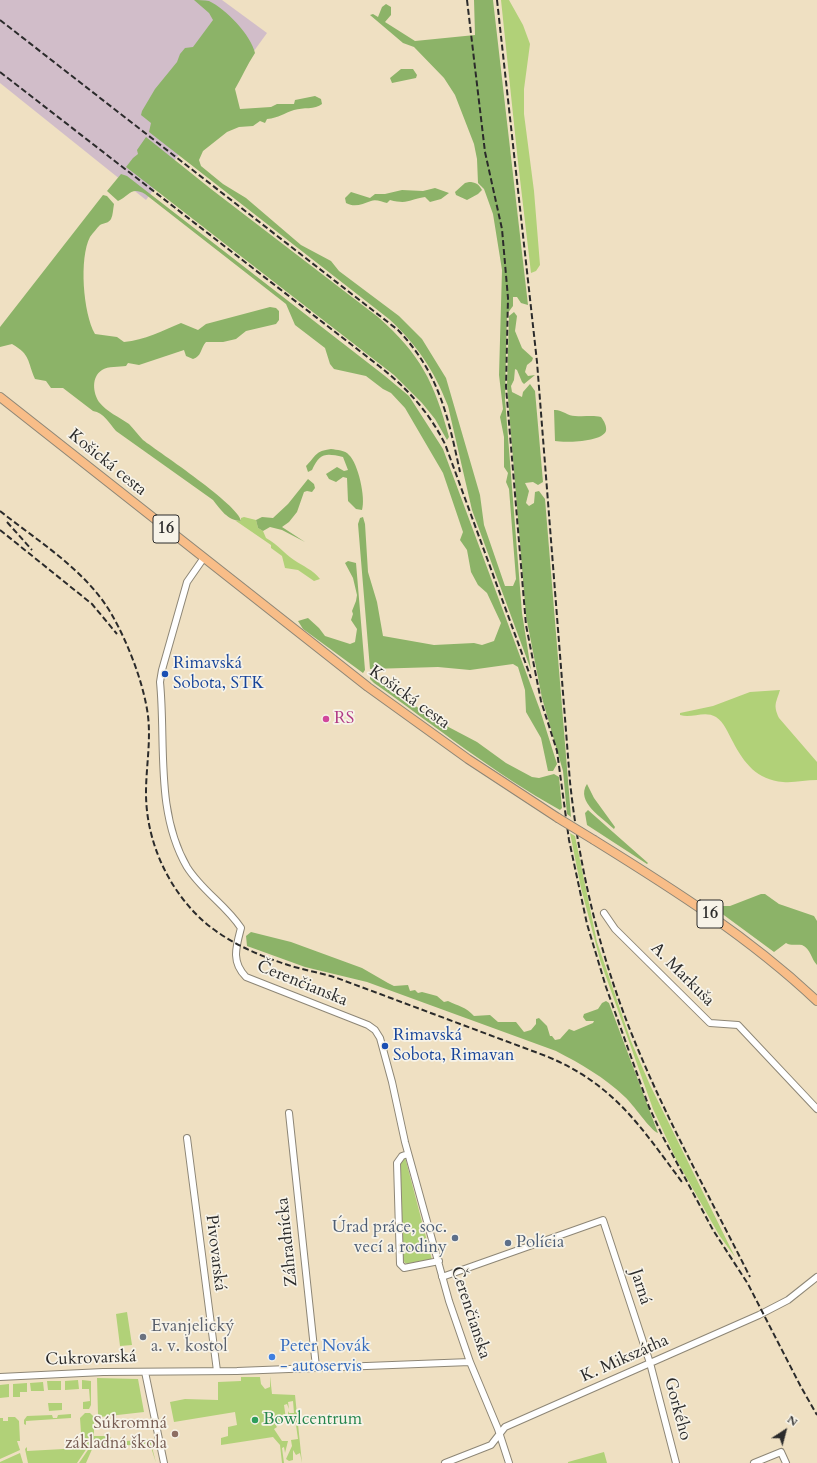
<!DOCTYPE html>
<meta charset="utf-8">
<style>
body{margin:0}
#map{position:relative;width:817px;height:1463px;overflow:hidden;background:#efe0c2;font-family:Cardo,serif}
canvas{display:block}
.north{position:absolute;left:765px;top:1411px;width:40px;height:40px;-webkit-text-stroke:3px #f7f3e8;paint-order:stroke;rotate:36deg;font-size:11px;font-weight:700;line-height:16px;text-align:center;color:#2b2b2b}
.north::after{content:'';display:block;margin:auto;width:14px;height:18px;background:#2b2b2b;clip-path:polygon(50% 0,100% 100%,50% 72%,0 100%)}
</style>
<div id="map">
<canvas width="817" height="1463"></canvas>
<div class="north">N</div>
</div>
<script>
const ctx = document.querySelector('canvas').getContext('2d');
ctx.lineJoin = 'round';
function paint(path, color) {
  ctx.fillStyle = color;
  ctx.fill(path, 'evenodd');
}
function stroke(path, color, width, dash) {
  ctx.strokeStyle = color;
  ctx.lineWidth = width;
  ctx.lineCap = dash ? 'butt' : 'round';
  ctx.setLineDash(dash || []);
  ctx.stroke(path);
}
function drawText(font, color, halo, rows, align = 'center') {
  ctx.font = font + ' Cardo,serif';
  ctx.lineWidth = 3.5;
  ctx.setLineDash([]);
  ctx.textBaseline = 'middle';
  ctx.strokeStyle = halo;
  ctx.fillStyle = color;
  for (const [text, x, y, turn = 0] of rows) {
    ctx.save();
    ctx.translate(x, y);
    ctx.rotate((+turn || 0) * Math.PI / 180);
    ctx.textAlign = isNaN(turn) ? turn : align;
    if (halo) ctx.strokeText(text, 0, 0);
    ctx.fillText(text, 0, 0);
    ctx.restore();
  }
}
const industrial = new Path2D(`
 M 0,0 L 222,0 L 267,33 L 146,200 L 0,83 Z`);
const green = new Path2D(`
 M 501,0 L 509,0 L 523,25 L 530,44 L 524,89 L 524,114 L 534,191 L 540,265 L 536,271 L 531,273 L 518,162 Z
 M 244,517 L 256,520 L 258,528 L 263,531 L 266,538 C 279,545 283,553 294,560 C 303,566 313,570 320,579 L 314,581 L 298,570 L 285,568 L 282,556 L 271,548 L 271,545 L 236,521 L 241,521 L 241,518 Z
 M 780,690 C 776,703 773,705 779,718 L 817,762 L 817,780 C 806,780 794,783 783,782 C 757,780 744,763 733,742 C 728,733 724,722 716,717 C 704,710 692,719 680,715 L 680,713 L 713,706 L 750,692 Z
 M 570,833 L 575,836 L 597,942 L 631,1041 L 650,1085 L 735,1257 L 719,1235 L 676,1159 L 653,1109 L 600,960 L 581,888 Z
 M 405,1157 L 432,1260 L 411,1265 L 405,1263 L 402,1258 L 400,1164 Z
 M 127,1312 L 132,1345 L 120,1346 L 116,1314 Z
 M 270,1376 L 272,1394 L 295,1395 L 302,1463 L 300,1453 L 296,1455 L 293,1450 L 293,1460 L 289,1461 L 286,1459 L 292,1446 L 291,1440 L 298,1439 L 295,1418 L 288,1418 L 288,1411 L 289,1413 L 294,1413 L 293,1401 L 288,1402 L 289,1409 L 287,1404 L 284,1405 L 286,1419 L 275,1424 L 277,1427 L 274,1429 L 282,1441 L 288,1441 L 285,1453 L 284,1447 L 282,1448 L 284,1463 L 282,1463 L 280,1445 L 273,1437 L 221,1445 L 221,1438 L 228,1436 L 228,1427 L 237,1425 L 235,1412 L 174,1422 L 170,1402 L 185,1399 L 218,1400 L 218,1382 L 241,1381 L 241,1377 L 260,1377 L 261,1384 L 265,1389 L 270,1387 Z
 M 97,1378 L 138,1379 L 144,1412 L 100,1417 L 98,1414 Z
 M 78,1380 L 79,1389 L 65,1390 L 65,1381 Z
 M 82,1380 L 91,1381 L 91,1405 L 89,1409 L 83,1409 L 83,1402 L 90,1401 L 89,1389 L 82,1389 Z
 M 47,1381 L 61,1381 L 61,1390 L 48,1390 Z
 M 43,1382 L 44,1391 L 31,1391 L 30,1383 Z
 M 27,1383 L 27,1392 L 20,1392 L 20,1397 L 13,1397 L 13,1384 Z
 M 9,1384 L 9,1397 L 0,1398 L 0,1385 Z
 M 48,1403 L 62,1403 L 62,1410 L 49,1411 Z
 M 85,1413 L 90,1413 L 94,1417 L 94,1436 L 109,1436 L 113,1440 L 91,1442 L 77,1463 L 28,1463 L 25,1449 L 27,1447 L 27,1451 L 82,1448 L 80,1418 Z
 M 71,1414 L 71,1418 L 26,1421 L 26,1425 L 24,1424 L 24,1420 L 27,1416 L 52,1415 L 53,1418 L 57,1418 L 58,1415 Z
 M 8,1417 L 15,1417 L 19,1421 L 20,1441 L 17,1441 L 20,1450 L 0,1459 L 0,1418 L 3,1418 L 3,1421 L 8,1421 Z
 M 150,1439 L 156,1463 L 150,1444 L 93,1447 L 86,1463 L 79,1463 L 92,1444 Z
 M 604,1452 L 607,1463 L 568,1463 L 568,1462 Z
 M 20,1453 L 23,1463 L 0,1463 L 0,1462 Z`);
const forest = new Path2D(`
 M 194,0 C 198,0 205,0 209,1 C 226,9 251,35 255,53 C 247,65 242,77 235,89 L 240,109 L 271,107 L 277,104 L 294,104 L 295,100 L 315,96 L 321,99 L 322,104 C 315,110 303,107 294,110 C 284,113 279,118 267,119 L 265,123 L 260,121 L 253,126 L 239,127 L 227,132 L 203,151 L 199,160 L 201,166 L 223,184 L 246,198 L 301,245 L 331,261 L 339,271 L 399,316 L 422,339 L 446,378 L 480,495 L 484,525 L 505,586 L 513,586 L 516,579 L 509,489 L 506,482 L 508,473 L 504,467 L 504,437 L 500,417 L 503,409 L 499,375 L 502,270 L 493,214 L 484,189 L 478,183 L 477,159 L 474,144 L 455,95 L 444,78 L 414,47 L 403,43 L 370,15 L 373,14 L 378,17 L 382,7 L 386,4 L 391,7 L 391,15 L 385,22 L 415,41 L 475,35 L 474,0 L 493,0 L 528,305 L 521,303 L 517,297 L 513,297 L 513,306 L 507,314 L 505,399 L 522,613 L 531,670 L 472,510 L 448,406 C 434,370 417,345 389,319 L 149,132 L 151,123 L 141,115 L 142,111 L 155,89 L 177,62 L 180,54 L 185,48 L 193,47 L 213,20 L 209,13 Z
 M 401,69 L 413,69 L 417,75 L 416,78 L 392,83 L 390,78 Z
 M 146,137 L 211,189 L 378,317 C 421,355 434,382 449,437 L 447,440 L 435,419 L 422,403 L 394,375 L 126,167 L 133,158 L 138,154 L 137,150 Z
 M 121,174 L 127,176 L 385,376 L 409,396 L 443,449 L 540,710 L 557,764 L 553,771 L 548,771 L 541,738 L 526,712 L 525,690 L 518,667 L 513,664 L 470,670 L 438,667 L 370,669 L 358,524 L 360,518 L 363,517 L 365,524 L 368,572 L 377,602 L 383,636 L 434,645 L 474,643 L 482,645 L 494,641 L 501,623 L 487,593 L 478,585 L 471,572 L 467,550 L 460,540 L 463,532 L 443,473 L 405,408 L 391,393 L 383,389 L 366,376 L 334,369 L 330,364 L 325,348 L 295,325 L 286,304 L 145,194 C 131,186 129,196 118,201 L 107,191 Z
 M 469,182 C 475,182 479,184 482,190 L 478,194 L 467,200 L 456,195 L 455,192 L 465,183 Z
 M 435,188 L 449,193 L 441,199 L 430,202 L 425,197 C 409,199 409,205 390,200 L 387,203 C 382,202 376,199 371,201 C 362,204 355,208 346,203 L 345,198 L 351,192 L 370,198 L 375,194 L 385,194 L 402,190 L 423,191 Z
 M 103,195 L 107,196 L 114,204 C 113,209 113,215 111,219 C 109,223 104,223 100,225 C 97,228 93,233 90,237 C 79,258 83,313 95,334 L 117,337 L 124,342 C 145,340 162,331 181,323 L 198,330 L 206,324 L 270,307 L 276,308 L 279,311 L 279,320 L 276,324 L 246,331 L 236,339 L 223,342 L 206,342 C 200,349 202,356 193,359 L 186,356 L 184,350 L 139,365 L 128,363 L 126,366 C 119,367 108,366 102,370 C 91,377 93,393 99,402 C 107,412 119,417 129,424 C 134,429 138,435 143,440 C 160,453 239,505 241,521 C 228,521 220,509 213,500 L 116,431 C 109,423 104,413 93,411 L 63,388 L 51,388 L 46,381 L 35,379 C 27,361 31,355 12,344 L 0,347 L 0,327 Z
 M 514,312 L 517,316 L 515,331 L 522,348 L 533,358 L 532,361 L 527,365 L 525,372 L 528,376 L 535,375 L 524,384 L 522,382 L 517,370 L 515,369 L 514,380 L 511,386 L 512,392 L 522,397 L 523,392 L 530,384 L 535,391 L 543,482 L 538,485 L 533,482 L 525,483 L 529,491 L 526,503 L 529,506 L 534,503 L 535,492 L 539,491 L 545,499 L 571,817 L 567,814 L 563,771 L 542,698 L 526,616 L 507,386 L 509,316 Z
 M 554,410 C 561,409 568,416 575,416 C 585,417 592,415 601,417 C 604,421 607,426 606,431 C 602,442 565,443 555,441 Z
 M 331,449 C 337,450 345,450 349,455 C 358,463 366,498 362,510 L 356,509 L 348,501 L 347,478 L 343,477 L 336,482 L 329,479 L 326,474 L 337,467 L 344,471 L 348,470 L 343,457 C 325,453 320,453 312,470 L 308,472 L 306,466 C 316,456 315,451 331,449 Z
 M 308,479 L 314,484 L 315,488 L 312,492 L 307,491 L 304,492 L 297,512 L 289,522 L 282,527 L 305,542 L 282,530 L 270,527 L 263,531 L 258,528 L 256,520 L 262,517 L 273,518 L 288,504 Z
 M 348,561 L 356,563 L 365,670 L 363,673 L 303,629 L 298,621 L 308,618 L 319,628 L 325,636 L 350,644 L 355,642 L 357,629 L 351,620 L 353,614 L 352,611 L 356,601 L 357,595 L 353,578 L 345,563 Z
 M 370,675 L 439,722 L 477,742 L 506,763 L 532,777 L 539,778 L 554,774 L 559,777 L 562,808 L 560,810 C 495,774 435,726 374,683 L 370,679 Z
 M 587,784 L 594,798 L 615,827 L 614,829 C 603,818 575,802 587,784 Z
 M 588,810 L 648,863 L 647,864 L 587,825 L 585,813 Z
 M 761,894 L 765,894 L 779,904 L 814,916 L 817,921 L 817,965 C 811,959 811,949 802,945 C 796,944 791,946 786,943 L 774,952 L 717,910 L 718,906 L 730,906 Z
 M 251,932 L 291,942 L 362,968 L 388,983 L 394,986 L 408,985 L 410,991 L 415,990 L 418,993 L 422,992 L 437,996 L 444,1002 L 448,1001 C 458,1006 466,1007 474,1016 L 490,1015 L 498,1022 L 516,1022 L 524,1032 L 531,1030 L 536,1024 L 536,1019 L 539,1018 L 547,1026 L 550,1036 L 552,1036 L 555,1040 L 560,1039 L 569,1029 L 574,1031 L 593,1023 L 594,1021 L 586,1021 L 583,1017 L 584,1014 L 598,1009 L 602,1003 L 606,1001 L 609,1003 L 658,1133 C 650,1130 633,1104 625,1097 C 604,1077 581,1064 556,1051 L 367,982 L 305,967 L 247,946 L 246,936 Z`);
const minor = new Path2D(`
 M 203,559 L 187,582 L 162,670 L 160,682 C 166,743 155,812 187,867 C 202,891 226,905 241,928 C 236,947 231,962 246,977 L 368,1025 L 375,1030 L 380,1038 L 392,1082 L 405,1142 L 449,1301 L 470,1362 L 498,1429 L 509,1463
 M 604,913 L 615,929 L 710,1023 L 738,1025 L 817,1109
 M 289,1113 L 316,1367
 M 187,1138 L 217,1371
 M 408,1154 L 402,1156 L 397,1163 L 400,1264 L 404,1268 L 439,1261
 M 442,1277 L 603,1220 L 650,1363 L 676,1463
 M 145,1372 L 164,1463
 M 0,1377 L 103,1372 L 237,1371 L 470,1362
 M 445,1463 L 491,1445 L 505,1427 L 759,1315 L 788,1300 L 817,1277
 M 754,1463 L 781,1452 L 786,1463`);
const major = new Path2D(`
 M 0,397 L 368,687 L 468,759 L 558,818
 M 594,840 C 673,889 749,937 817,1001`);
const rail = new Path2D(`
 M 467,0 L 485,152 L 502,229 L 508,298 L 506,387 L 526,625 L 541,701 L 557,751 L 569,840 L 587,924 L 606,987 L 649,1107 L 663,1137 L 713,1230 L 748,1284 L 801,1387 L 817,1415
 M 497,0 L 537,362 L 570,782 C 580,875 603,968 640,1054 C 672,1130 713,1203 750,1277
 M 0,20 L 398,330 C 439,373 448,416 460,472
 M 0,72 L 379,366 C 407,388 429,412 445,444 L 531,678
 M 0,511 C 39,542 87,571 112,615 C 128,643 144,684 148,716 C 151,742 146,767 146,793 C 146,840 167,887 201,919 C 225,941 257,955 288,965 C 304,970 321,973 337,978 C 407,1004 476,1030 546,1056 C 614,1084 640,1126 682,1182
 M 7,522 L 32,550
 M 0,530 L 92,604 L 117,634`);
const majorBridge = new Path2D(`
 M 558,818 L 594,840`);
const markers = [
 [165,674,4,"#1a4fb4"],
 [326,719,4,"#d1479c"],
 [385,1046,4,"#1a4fb4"],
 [455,1238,4,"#5c6f8a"],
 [508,1243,4,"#5c6f8a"],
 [143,1337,4,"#6b7280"],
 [272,1357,4,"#3f7fe0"],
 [255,1420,4,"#2e9e5b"],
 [175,1434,4,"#8d6e63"]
];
const shields = [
 [166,529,26],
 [710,914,26]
];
const shieldNames = [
 ["16",166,529],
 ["16",710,914]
];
const streetNames = [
 ["Košická cesta",107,463,39],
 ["Košická cesta",409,698,36],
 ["A. Markuša",682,975,45],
 ["Čerenčianska",302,984,22],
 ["Záhradnícka",288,1242,-96],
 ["Pivovarská",215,1253,83],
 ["Jarná",640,1287,72],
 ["Čerenčianska",470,1313,72],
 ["Cukrovarská",91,1359,-2],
 ["K. Mikszátha",625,1359,-24],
 ["Gorkého",677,1409,75]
];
const transitNames = [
 ["Rimavská",173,664],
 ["Sobota, STK",173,684],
 ["Rimavská",393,1036],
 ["Sobota, Rimavan",393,1056]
];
const hotelNames = [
 ["RS",334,719]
];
const serviceNames = [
 ["Úrad práce, soc.",447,1228],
 ["vecí a rodiny",447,1248],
 ["Polícia",516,1243,"left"]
];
const worshipNames = [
 ["Evanjelický",151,1327],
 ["a. v. kostol",151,1347]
];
const shopNames = [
 ["Peter Novák",280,1347],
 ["- autoservis",280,1367]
];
const leisureNames = [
 ["Bowlcentrum",263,1420]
];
const educationNames = [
 ["Súkromná",167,1424],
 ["základná škola",167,1444]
];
paint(industrial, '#d1bdc9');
paint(green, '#b1d178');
paint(forest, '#8cb368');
stroke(minor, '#8d8676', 8);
stroke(major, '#8d8676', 10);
stroke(minor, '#fff', 6);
stroke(major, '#f8bd88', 8);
stroke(rail, '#2b2b2b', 2, [6, 3]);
stroke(majorBridge, '#8d8676', 10, []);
stroke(majorBridge, '#f8bd88', 8);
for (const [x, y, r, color] of markers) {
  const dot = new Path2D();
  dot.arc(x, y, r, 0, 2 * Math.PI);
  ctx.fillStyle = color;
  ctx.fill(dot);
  stroke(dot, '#f7f3e8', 1.5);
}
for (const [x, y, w] of shields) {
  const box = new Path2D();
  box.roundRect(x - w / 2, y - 14, w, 28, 3);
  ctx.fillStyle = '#f7f3e8';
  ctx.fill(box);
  stroke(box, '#2b2b2b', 1);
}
drawText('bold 16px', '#2b2b2b', null, shieldNames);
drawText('17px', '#2b2b2b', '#f7f3e8', streetNames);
drawText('17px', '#164399', '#f7f3e8', transitNames, 'left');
drawText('17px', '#b23c85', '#f7f3e8', hotelNames, 'left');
drawText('17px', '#4e5e75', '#f7f3e8', serviceNames, 'right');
drawText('17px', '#5b616d', '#f7f3e8', worshipNames, 'left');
drawText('17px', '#366cbe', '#f7f3e8', shopNames, 'left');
drawText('17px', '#27864d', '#f7f3e8', leisureNames, 'left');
drawText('17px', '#785e54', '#f7f3e8', educationNames, 'right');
</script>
